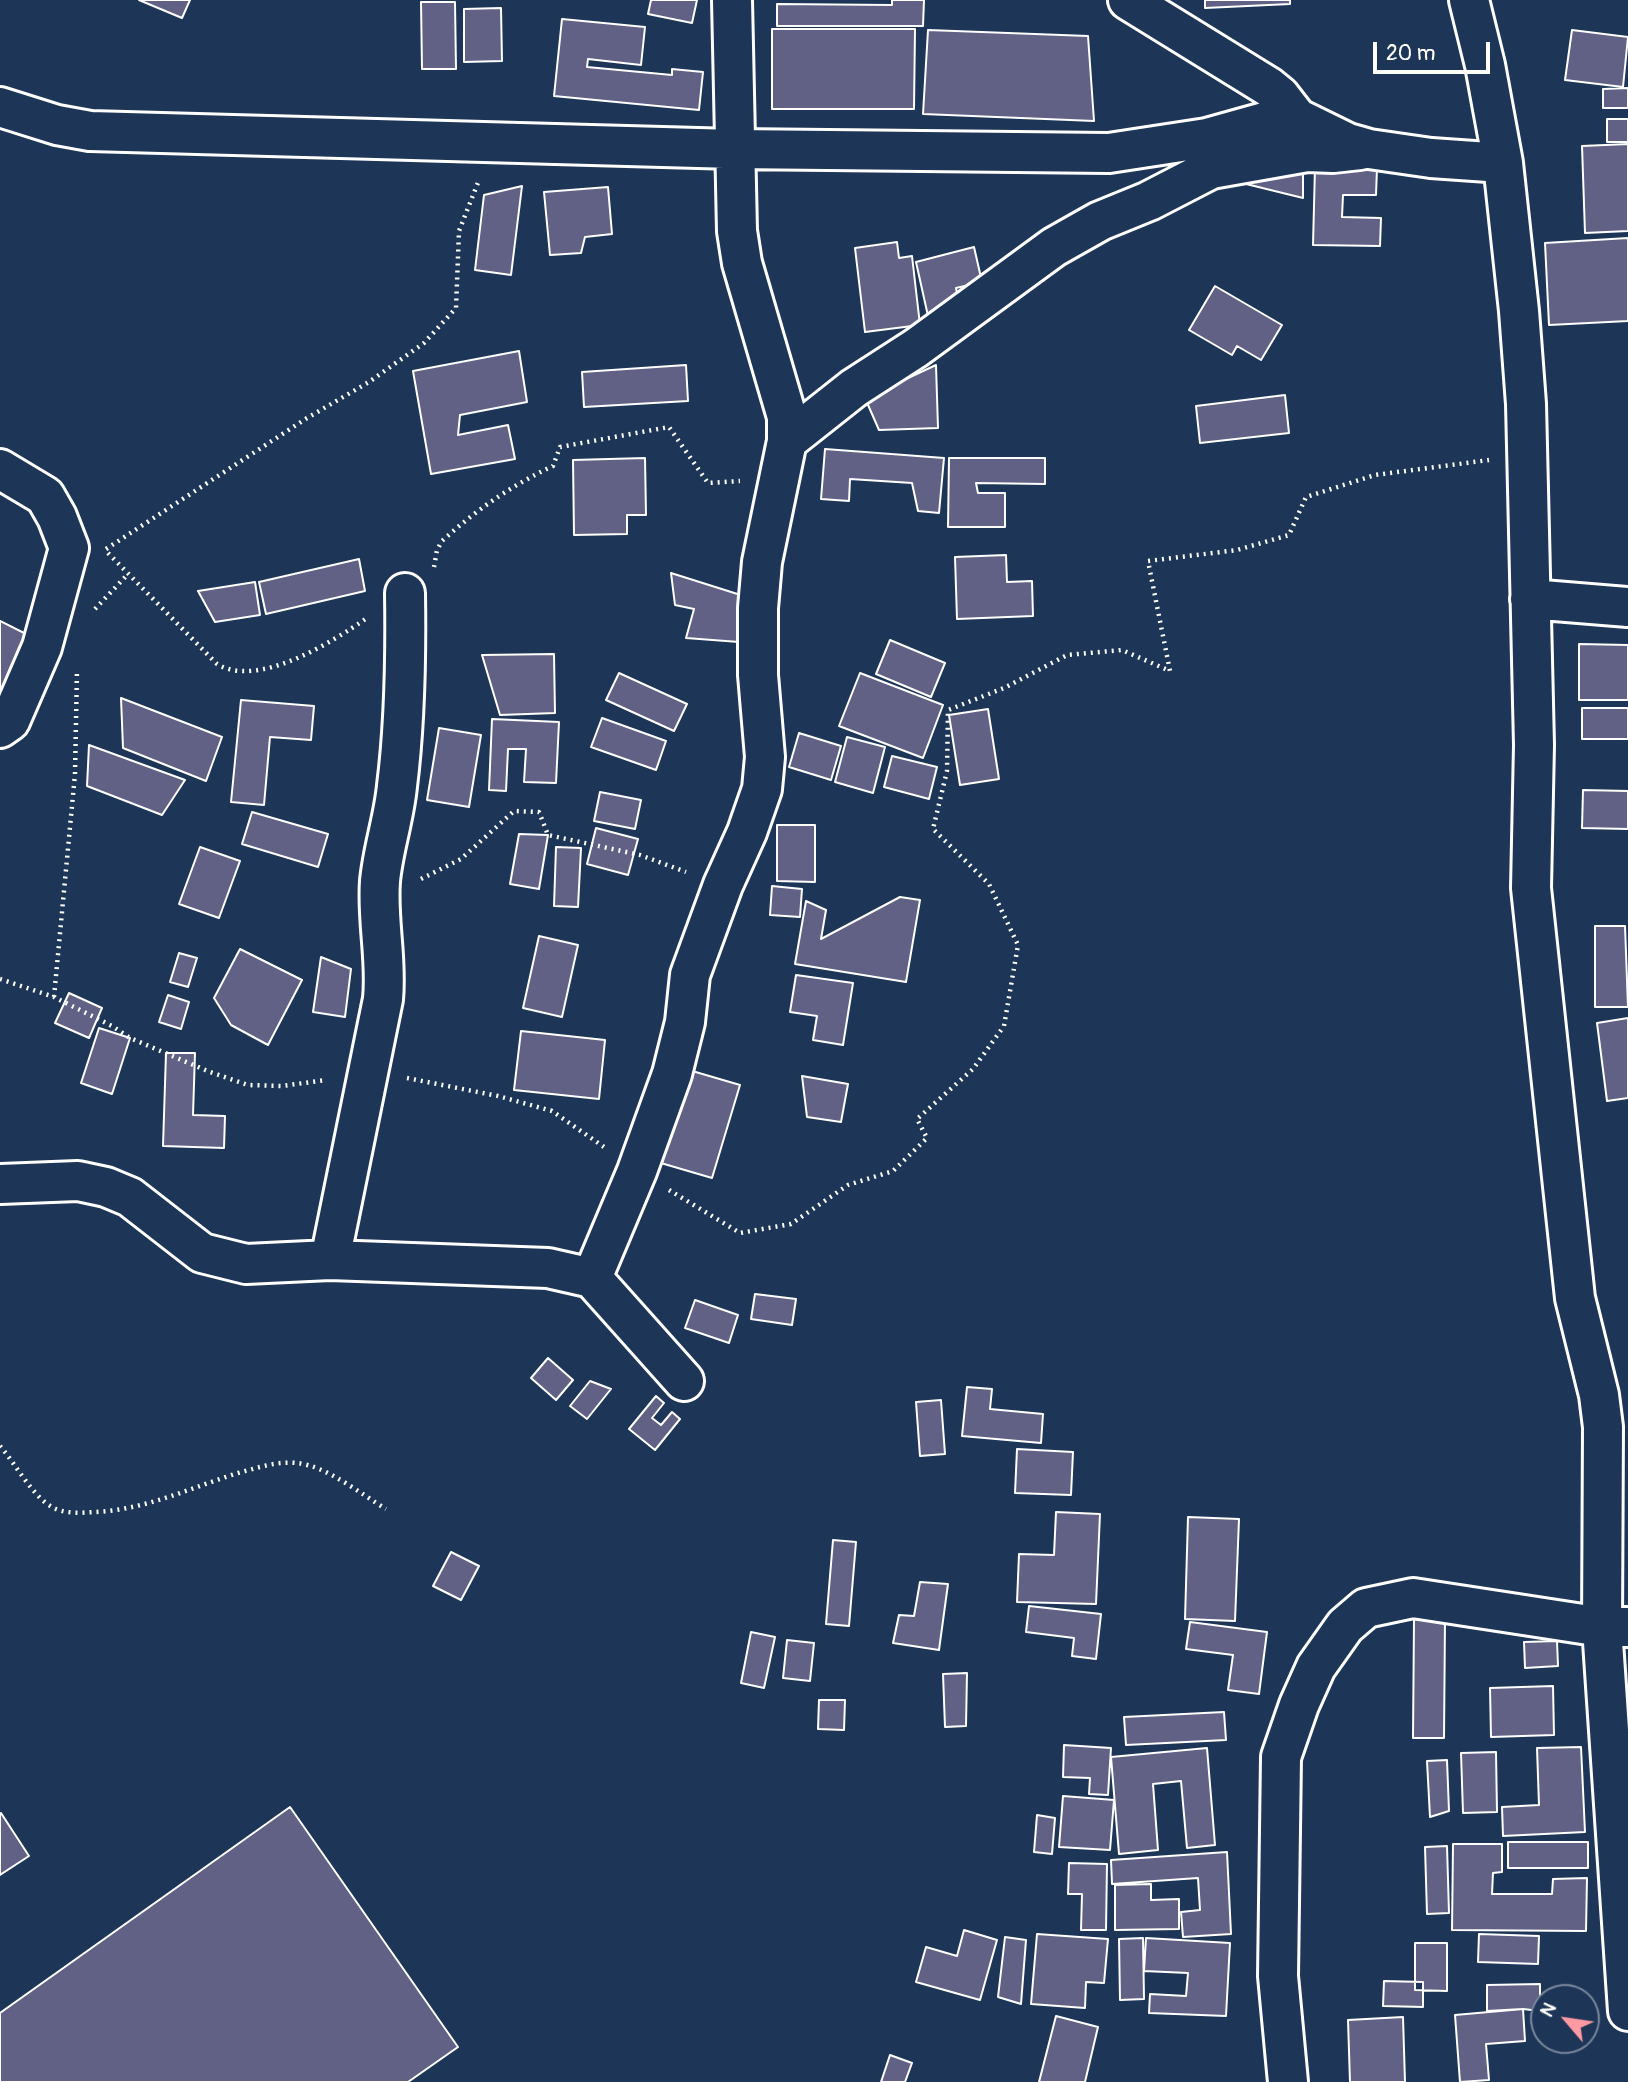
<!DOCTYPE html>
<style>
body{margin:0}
#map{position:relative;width:1628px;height:2082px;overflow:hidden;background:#1d3557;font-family:Pangolin,sans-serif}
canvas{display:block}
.north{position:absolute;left:1530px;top:1984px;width:70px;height:70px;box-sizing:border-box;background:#1d3557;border:2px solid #77869a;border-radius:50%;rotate:299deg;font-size:19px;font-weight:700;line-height:28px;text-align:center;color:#fff}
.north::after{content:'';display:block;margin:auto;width:24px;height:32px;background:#ff9aa2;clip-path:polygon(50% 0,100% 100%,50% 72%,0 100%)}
.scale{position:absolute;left:1373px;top:42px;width:117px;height:32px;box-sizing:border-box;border:4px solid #fff;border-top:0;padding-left:9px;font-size:21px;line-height:24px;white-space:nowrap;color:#fff;-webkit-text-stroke:5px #1d3557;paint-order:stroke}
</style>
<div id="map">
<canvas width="1628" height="2082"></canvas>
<div class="north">N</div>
<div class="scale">20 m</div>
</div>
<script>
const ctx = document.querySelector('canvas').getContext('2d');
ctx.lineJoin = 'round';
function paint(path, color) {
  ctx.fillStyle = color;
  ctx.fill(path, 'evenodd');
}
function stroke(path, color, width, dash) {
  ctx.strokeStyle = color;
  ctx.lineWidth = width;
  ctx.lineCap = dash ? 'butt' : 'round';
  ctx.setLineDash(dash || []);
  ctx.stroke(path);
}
const building = new Path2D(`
 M 139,0 L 190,0 L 182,18 Z
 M 651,0 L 697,0 L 692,23 L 648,14 Z
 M 892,0 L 924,0 L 923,26 L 777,26 L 777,4 L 892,5 Z
 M 1205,0 L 1290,0 L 1290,4 L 1205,8 Z
 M 421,2 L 455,2 L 456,69 L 422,69 Z
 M 501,8 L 502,61 L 464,62 L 464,9 Z
 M 562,19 L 645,27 L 641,65 L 588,59 L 587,67 L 672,75 L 672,69 L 703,72 L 699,110 L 554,96 Z
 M 772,29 L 915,29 L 914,109 L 772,109 Z
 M 928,30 L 1088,36 L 1094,121 L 923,114 Z
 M 1572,30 L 1628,37 L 1623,87 L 1565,80 Z
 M 1628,88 L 1628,108 L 1603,108 L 1603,89 Z
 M 1607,119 L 1628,119 L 1628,142 L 1607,142 Z
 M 1628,144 L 1628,231 L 1585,233 L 1582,146 Z
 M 1315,167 L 1377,168 L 1376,195 L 1343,195 L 1342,217 L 1381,218 L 1380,246 L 1313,245 Z
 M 1303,169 L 1303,198 L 1238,182 Z
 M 522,186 L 511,275 L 475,270 L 484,195 Z
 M 608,187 L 612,234 L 585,237 L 581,253 L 550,255 L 544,192 Z
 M 1628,238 L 1628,321 L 1549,325 L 1545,243 Z
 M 897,242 L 899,258 L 912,256 L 920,325 L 865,332 L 855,248 Z
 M 974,247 L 982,282 L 956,288 L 960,307 L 930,325 L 916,262 Z
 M 1215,286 L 1282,325 L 1261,360 L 1237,346 L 1232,355 L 1189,330 Z
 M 519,351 L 527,402 L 460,415 L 458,435 L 508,425 L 515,459 L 431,474 L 413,371 Z
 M 686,365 L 688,401 L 584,407 L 582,372 Z
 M 936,365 L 938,428 L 879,430 L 865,398 Z
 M 1285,395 L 1289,433 L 1200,443 L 1196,406 Z
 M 825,449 L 944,458 L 939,513 L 918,511 L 912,483 L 850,479 L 849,501 L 821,499 Z
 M 645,458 L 646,515 L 627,515 L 627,534 L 574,535 L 573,460 Z
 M 949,458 L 1045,458 L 1045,484 L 976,483 L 978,493 L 1005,493 L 1005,527 L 948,527 Z
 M 1006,555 L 1007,582 L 1032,581 L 1033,616 L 957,619 L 955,557 Z
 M 359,559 L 365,591 L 266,614 L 259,582 Z
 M 671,573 L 747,597 L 739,642 L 686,638 L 694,609 L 675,605 Z
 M 255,582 L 260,615 L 215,622 L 198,591 Z
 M 0,621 L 34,638 L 5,693 L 0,691 Z
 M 890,640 L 945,663 L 931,697 L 876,674 Z
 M 1579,644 L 1628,645 L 1628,700 L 1579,700 Z
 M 554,654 L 555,713 L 500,715 L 482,655 Z
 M 619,673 L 687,704 L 674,731 L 606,700 Z
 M 860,673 L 943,705 L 923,758 L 839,726 Z
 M 121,698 L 222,737 L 206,781 L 123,748 Z
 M 241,700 L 314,706 L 311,740 L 270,737 L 264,805 L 231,802 Z
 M 1582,708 L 1628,708 L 1628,739 L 1582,739 Z
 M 988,709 L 999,779 L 960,785 L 949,715 Z
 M 602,718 L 666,741 L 656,770 L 591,747 Z
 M 492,719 L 559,722 L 556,783 L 524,782 L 526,749 L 508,749 L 506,791 L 489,790 Z
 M 439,728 L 481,735 L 469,807 L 427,800 Z
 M 799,733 L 841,746 L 831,780 L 789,767 Z
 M 847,737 L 885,747 L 873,793 L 835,782 Z
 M 89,745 L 185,780 L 162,815 L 87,786 Z
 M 892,756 L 937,767 L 929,799 L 884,787 Z
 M 1583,790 L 1628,791 L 1628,829 L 1582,828 Z
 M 600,792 L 641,800 L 635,829 L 594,821 Z
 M 252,812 L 328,834 L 318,867 L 242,844 Z
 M 777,825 L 815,825 L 815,882 L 777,881 Z
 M 596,828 L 638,839 L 628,875 L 587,864 Z
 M 519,834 L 548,835 L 539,889 L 510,884 Z
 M 200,847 L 240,861 L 219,918 L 179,904 Z
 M 556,847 L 581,848 L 578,907 L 554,906 Z
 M 772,886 L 802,889 L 800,917 L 770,915 Z
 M 900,897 L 920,900 L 906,982 L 795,964 L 806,901 L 826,910 L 821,939 Z
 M 1595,926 L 1625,926 L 1628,1007 L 1595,1007 Z
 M 539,936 L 578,945 L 562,1017 L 523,1008 Z
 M 240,949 L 302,980 L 268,1045 L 231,1025 L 214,998 Z
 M 179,953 L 197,958 L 188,987 L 170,982 Z
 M 321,957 L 351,969 L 345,1017 L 313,1012 Z
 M 796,975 L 853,983 L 843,1045 L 813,1040 L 817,1016 L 790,1012 Z
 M 69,993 L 102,1008 L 89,1038 L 55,1023 Z
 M 168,995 L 189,1002 L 181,1029 L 159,1022 Z
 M 1628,1018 L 1628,1098 L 1607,1101 L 1597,1023 Z
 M 99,1028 L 130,1038 L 112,1094 L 81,1083 Z
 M 521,1031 L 605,1040 L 599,1099 L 514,1090 Z
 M 166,1053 L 195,1053 L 193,1115 L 225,1116 L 224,1148 L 163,1146 Z
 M 682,1068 L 740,1085 L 712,1178 L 654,1161 Z
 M 802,1076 L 848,1084 L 841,1122 L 807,1117 Z
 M 755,1294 L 796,1299 L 792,1325 L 751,1319 Z
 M 695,1300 L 738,1315 L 729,1343 L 685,1328 Z
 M 548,1358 L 573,1380 L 556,1400 L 531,1378 Z
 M 590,1381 L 611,1389 L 587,1419 L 570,1406 Z
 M 967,1387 L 992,1389 L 990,1409 L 1043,1414 L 1041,1443 L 962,1436 Z
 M 656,1396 L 664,1403 L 652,1418 L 661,1425 L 672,1412 L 680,1419 L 655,1450 L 629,1429 Z
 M 941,1400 L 945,1454 L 920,1456 L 916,1402 Z
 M 1017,1449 L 1073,1452 L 1071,1495 L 1015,1493 Z
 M 1056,1512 L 1100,1514 L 1096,1604 L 1017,1602 L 1019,1554 L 1054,1555 Z
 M 1188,1517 L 1239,1519 L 1235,1621 L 1185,1619 Z
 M 833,1540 L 856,1542 L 849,1626 L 826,1624 Z
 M 451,1552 L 479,1566 L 461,1600 L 433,1586 Z
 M 920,1582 L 948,1584 L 939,1650 L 893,1643 L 899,1615 L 914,1616 Z
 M 1029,1606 L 1101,1614 L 1096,1659 L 1072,1656 L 1074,1638 L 1026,1632 Z
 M 1414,1619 L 1445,1619 L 1444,1738 L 1413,1738 Z
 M 1190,1622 L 1267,1632 L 1259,1694 L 1228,1690 L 1233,1655 L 1186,1649 Z
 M 751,1632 L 775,1637 L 764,1688 L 741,1683 Z
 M 787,1640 L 814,1643 L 810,1681 L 783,1678 Z
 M 1557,1641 L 1558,1666 L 1525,1668 L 1524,1642 Z
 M 967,1673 L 966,1726 L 945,1727 L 943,1674 Z
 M 1553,1686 L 1554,1735 L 1491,1737 L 1490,1688 Z
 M 819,1700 L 845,1700 L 844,1730 L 818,1729 Z
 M 1224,1712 L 1226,1740 L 1126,1745 L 1124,1717 Z
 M 1064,1745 L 1111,1748 L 1108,1795 L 1089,1794 L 1090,1778 L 1063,1777 Z
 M 1581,1747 L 1585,1832 L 1503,1836 L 1502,1807 L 1539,1805 L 1537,1748 Z
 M 1207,1748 L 1215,1845 L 1187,1848 L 1181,1781 L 1153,1784 L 1158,1850 L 1119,1854 L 1111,1757 Z
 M 1496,1752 L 1497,1812 L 1463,1813 L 1461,1753 Z
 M 1447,1760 L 1449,1811 L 1430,1817 L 1427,1761 Z
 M 1063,1796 L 1114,1800 L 1110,1850 L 1059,1847 Z
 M 290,1807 L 458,2047 L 408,2082 L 0,2082 L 0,2013 Z
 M 1,1813 L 29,1856 L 0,1875 L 0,1814 Z
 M 1037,1815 L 1055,1818 L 1052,1854 L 1034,1852 Z
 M 1508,1842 L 1588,1842 L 1588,1868 L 1508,1868 Z
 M 1453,1844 L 1502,1844 L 1502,1872 L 1493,1873 L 1492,1894 L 1552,1894 L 1553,1879 L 1587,1878 L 1586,1931 L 1452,1930 Z
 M 1447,1846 L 1449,1913 L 1427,1914 L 1425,1847 Z
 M 1227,1852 L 1231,1934 L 1183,1937 L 1181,1912 L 1200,1910 L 1198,1878 L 1112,1884 L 1111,1860 Z
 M 1069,1863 L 1107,1864 L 1106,1930 L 1081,1930 L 1082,1894 L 1068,1894 Z
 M 1151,1884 L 1151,1900 L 1179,1899 L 1179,1929 L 1115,1930 L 1115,1885 Z
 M 964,1930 L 997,1940 L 980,2000 L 916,1982 L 926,1947 L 957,1956 Z
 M 1037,1934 L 1108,1939 L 1104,1983 L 1086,1982 L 1085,2008 L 1031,2004 Z
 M 1479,1934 L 1539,1936 L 1538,1964 L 1478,1962 Z
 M 1005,1937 L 1026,1940 L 1021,2004 L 998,1997 Z
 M 1143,1938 L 1144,1999 L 1120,2000 L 1119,1939 Z
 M 1146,1938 L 1230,1943 L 1226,2016 L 1149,2013 L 1150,1994 L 1186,1996 L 1188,1973 L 1144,1971 Z
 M 1415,1943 L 1447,1943 L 1447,1991 L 1415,1990 Z
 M 1384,1981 L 1423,1982 L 1423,2007 L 1383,2006 Z
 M 1540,1984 L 1540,2011 L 1523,2009 L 1487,2011 L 1487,1985 Z
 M 1523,2009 L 1525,2041 L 1486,2044 L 1489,2080 L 1460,2082 L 1455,2015 Z
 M 1056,2016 L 1098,2027 L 1085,2082 L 1039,2082 Z
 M 1403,2017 L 1405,2082 L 1350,2082 L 1348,2020 Z
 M 890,2055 L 912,2063 L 905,2082 L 881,2082 Z`);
const path = new Path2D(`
 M 106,549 L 307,418 L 369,382 L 424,343 L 456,308 L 459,231 L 479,180
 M 108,553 L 217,664 C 258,689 332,642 367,618
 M 434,567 L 437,550 L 442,541 C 476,510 512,485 553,466 L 560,447 L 669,427 L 708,483 L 740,481
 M 95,609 L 128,574
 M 421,879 L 461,859 L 514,811 L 539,812 L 548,835 L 640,855 L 686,872
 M 0,979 L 54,997 L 112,1026 L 130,1038 L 210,1072 L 248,1085 L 282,1086 L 326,1080
 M 54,997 L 75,774 L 77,669
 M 407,1078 L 498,1096 L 552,1111 L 604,1147
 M 669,1190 L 740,1233 L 791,1224 L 848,1185 L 893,1171 L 927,1138 L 917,1119 L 973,1069 L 1004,1026 L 1018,945 L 989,884 L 933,829 L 947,771 L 948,710 L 1004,688 L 1067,655 L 1122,650 L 1170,671 L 1148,561 L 1237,550 L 1289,535 L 1306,497 L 1375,475 L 1489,460
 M 0,1446 C 15,1463 33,1497 52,1507 C 64,1514 80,1513 94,1512 C 145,1510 190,1488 238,1473 C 257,1468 276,1461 296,1463 C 325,1465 361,1494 386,1509`);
const street = new Path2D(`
 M 1128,0 L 1269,87 L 1280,96 L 1297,118
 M 1469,0 L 1485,65 L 1503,163 L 1519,311 L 1526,404 L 1534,745 L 1531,888 L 1575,1298 L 1599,1395 L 1603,1427 L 1602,1627 L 1628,2011
 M 0,107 L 57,125 L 90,131 L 734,149 L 1109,153 L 1207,138 L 1275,119 L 1297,118 L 1348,143 L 1369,149 L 1431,158 L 1503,163
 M 787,441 L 854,388 L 916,348 L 1054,247 L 1100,221 L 1149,201 L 1211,169 L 1307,152 L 1333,153 L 1360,150
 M 0,469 L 45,496 L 57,517 L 69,548 L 42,647 L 10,721 L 0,728
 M 1530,599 L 1628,607
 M 0,1184 L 78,1181 L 106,1187 L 130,1197 L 202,1253 L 246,1264 L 330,1260 L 548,1268 L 592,1278 L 684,1381
 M 330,1260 L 383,999 C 387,959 377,921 380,881 C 383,849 394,818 397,786 C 405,722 406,657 405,593
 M 592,1278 L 637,1171 L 672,1074 L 685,1022 L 690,975 L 723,885 L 747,832 L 762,789 L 765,757 L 758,675 L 758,608 L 762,562 L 787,441 L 787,417 L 742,263 L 737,231 L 732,0
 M 1288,2082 L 1278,1976 L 1281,1757 L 1299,1705 L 1316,1667 L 1345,1626 L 1366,1608 L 1413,1598 L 1602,1627 L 1627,1627`);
paint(building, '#606184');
stroke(building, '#fff', 2);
stroke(street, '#fff', 44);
stroke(path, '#fff', 4.5, [2, 5]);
stroke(street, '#1d3557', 38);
</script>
